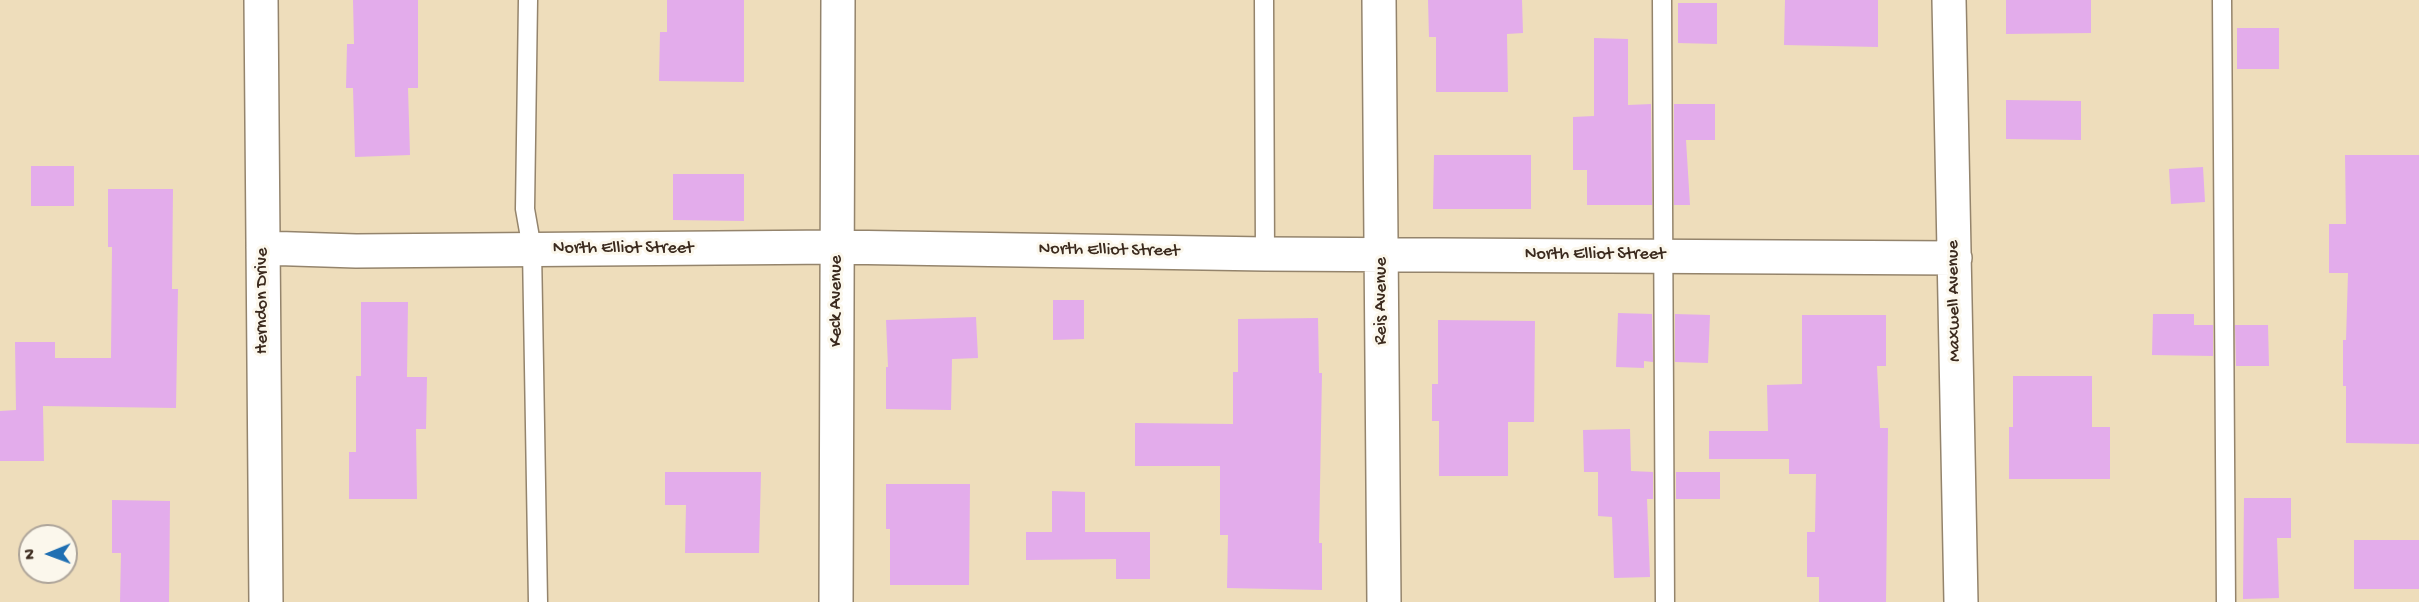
<!DOCTYPE html>
<style>
body{margin:0}
#map{position:relative;width:2419px;height:602px;overflow:hidden;background:#edb;font-family:"Gochi Hand",sans-serif}
canvas{display:block}
.north{position:absolute;left:18px;top:524px;width:60px;height:60px;box-sizing:border-box;background:#fbf7ec;border:2px solid #aea59a;border-radius:50%;rotate:269deg;font-size:16px;font-weight:700;line-height:24px;text-align:center;color:#3b2a1e}
.north::after{content:'';display:block;margin:auto;width:21px;height:27px;background:#1f6fb2;clip-path:polygon(50% 0,100% 100%,50% 72%,0 100%)}
</style>
<div id="map">
<canvas width="2419" height="602"></canvas>
<div class="north">N</div>
</div>
<script>
const ctx = document.querySelector('canvas').getContext('2d');
ctx.lineJoin = 'round';
function paint(path, color) {
  ctx.fillStyle = color;
  ctx.fill(path, 'evenodd');
}
function stroke(path, color, width, dash) {
  ctx.strokeStyle = color;
  ctx.lineWidth = width;
  ctx.lineCap = dash ? 'butt' : 'round';
  ctx.setLineDash(dash || []);
  ctx.stroke(path);
}
function drawText(font, color, halo, rows, align = 'center') {
  ctx.font = font + ' "Gochi Hand",sans-serif';
  ctx.lineWidth = 6;
  ctx.setLineDash([]);
  ctx.textBaseline = 'middle';
  ctx.strokeStyle = halo;
  ctx.fillStyle = color;
  for (const [text, x, y, turn = 0] of rows) {
    ctx.save();
    ctx.translate(x, y);
    ctx.rotate((+turn || 0) * Math.PI / 180);
    ctx.textAlign = isNaN(turn) ? turn : align;
    if (halo) ctx.strokeText(text, 0, 0);
    ctx.fillText(text, 0, 0);
    ctx.restore();
  }
}
const building = new Path2D(`
 M 353,0 L 418,0 L 418,88 L 408,88 L 410,155 L 355,157 L 353,88 L 346,88 L 347,44 L 354,44 Z
 M 667,0 L 744,0 L 744,82 L 659,81 L 660,32 L 667,32 Z
 M 1428,0 L 1522,0 L 1523,33 L 1507,34 L 1508,92 L 1436,92 L 1436,37 L 1429,37 Z
 M 1785,0 L 1878,0 L 1878,47 L 1784,45 Z
 M 2006,0 L 2091,0 L 2091,33 L 2006,34 Z
 M 1678,3 L 1717,3 L 1717,44 L 1678,43 Z
 M 2237,28 L 2279,28 L 2279,69 L 2237,69 Z
 M 1594,38 L 1628,39 L 1628,105 L 1651,104 L 1652,205 L 1587,205 L 1587,170 L 1573,170 L 1573,117 L 1594,116 Z
 M 2006,100 L 2081,101 L 2081,140 L 2006,139 Z
 M 1674,104 L 1715,104 L 1715,140 L 1686,140 L 1690,205 L 1674,205 Z
 M 1434,155 L 1531,155 L 1531,209 L 1433,209 Z
 M 2345,155 L 2419,155 L 2419,444 L 2346,443 L 2346,386 L 2343,386 L 2343,340 L 2346,340 L 2348,273 L 2329,273 L 2329,224 L 2346,224 Z
 M 31,166 L 74,166 L 74,206 L 31,206 Z
 M 2203,167 L 2205,202 L 2171,204 L 2169,169 Z
 M 673,174 L 744,174 L 744,221 L 673,220 Z
 M 108,189 L 173,189 L 172,289 L 178,289 L 176,408 L 43,406 L 44,461 L 0,461 L 0,411 L 16,410 L 15,342 L 55,342 L 55,358 L 111,358 L 112,247 L 108,247 Z
 M 1053,300 L 1084,300 L 1084,339 L 1053,340 Z
 M 361,302 L 408,302 L 407,377 L 427,377 L 426,429 L 416,429 L 417,499 L 349,499 L 349,452 L 356,452 L 356,376 L 361,376 Z
 M 1618,313 L 1652,314 L 1653,362 L 1644,361 L 1644,368 L 1616,367 Z
 M 1675,314 L 1710,315 L 1708,363 L 1675,362 Z
 M 2153,314 L 2194,314 L 2194,325 L 2213,325 L 2213,356 L 2152,355 Z
 M 1802,315 L 1886,315 L 1886,366 L 1877,366 L 1880,428 L 1888,428 L 1886,602 L 1819,602 L 1819,577 L 1807,577 L 1807,532 L 1815,532 L 1816,474 L 1789,474 L 1789,459 L 1709,459 L 1709,431 L 1768,431 L 1767,385 L 1802,384 Z
 M 976,317 L 978,358 L 952,359 L 951,410 L 886,409 L 886,367 L 888,367 L 886,320 Z
 M 1318,318 L 1319,373 L 1322,373 L 1319,543 L 1322,543 L 1322,590 L 1227,588 L 1228,535 L 1220,535 L 1220,466 L 1135,466 L 1135,423 L 1233,424 L 1233,372 L 1238,372 L 1238,319 Z
 M 1438,320 L 1535,321 L 1534,422 L 1508,422 L 1508,476 L 1439,476 L 1439,421 L 1432,421 L 1432,384 L 1438,384 Z
 M 2235,325 L 2268,325 L 2269,366 L 2236,366 Z
 M 2013,376 L 2092,376 L 2092,427 L 2110,427 L 2110,479 L 2009,479 L 2009,427 L 2013,427 Z
 M 1630,429 L 1631,471 L 1653,472 L 1653,499 L 1647,499 L 1650,577 L 1614,578 L 1612,517 L 1598,516 L 1598,472 L 1584,472 L 1583,430 Z
 M 665,472 L 761,472 L 759,553 L 685,553 L 686,505 L 665,505 Z
 M 1676,472 L 1720,472 L 1720,499 L 1676,499 Z
 M 886,484 L 970,484 L 969,585 L 890,585 L 890,529 L 886,529 Z
 M 1052,491 L 1085,492 L 1085,532 L 1150,532 L 1150,579 L 1116,579 L 1116,559 L 1026,560 L 1026,532 L 1052,532 Z
 M 2244,498 L 2291,498 L 2291,538 L 2277,538 L 2279,598 L 2243,599 Z
 M 112,500 L 170,501 L 169,602 L 120,602 L 121,553 L 112,553 Z
 M 2354,540 L 2419,540 L 2419,589 L 2354,589 Z`);
const lane = new Path2D(`
 M 528,0 L 525,209 L 532,249 L 538,602
 M 1264,0 L 1265,254
 M 1662,0 L 1665,602
 M 2222,0 L 2226,602`);
const street = new Path2D(`
 M 261,0 L 266,602
 M 1379,0 L 1384,602
 M 1949,0 L 1961,602
 M 263,248 L 356,251 L 837,247 L 1265,254 L 1955,258
 M 836,602 L 838,0`);
const streetNames = [
 ["North Elliot Street",623,249],
 ["North Elliot Street",1109,251,1],
 ["North Elliot Street",1595,255],
 ["Herndon Drive",263,301,-90],
 ["Keck Avenue",837,301,-90],
 ["Reis Avenue",1382,301,-90],
 ["Maxwell Avenue",1955,301,-91]
];
paint(building, '#e3aceb');
stroke(lane, '#94846c', 21);
stroke(street, '#94846c', 36);
stroke(lane, '#fff', 18);
stroke(street, '#fff', 33);
drawText('18px', '#3b2a1e', '#fbf7ec', streetNames);
</script>
